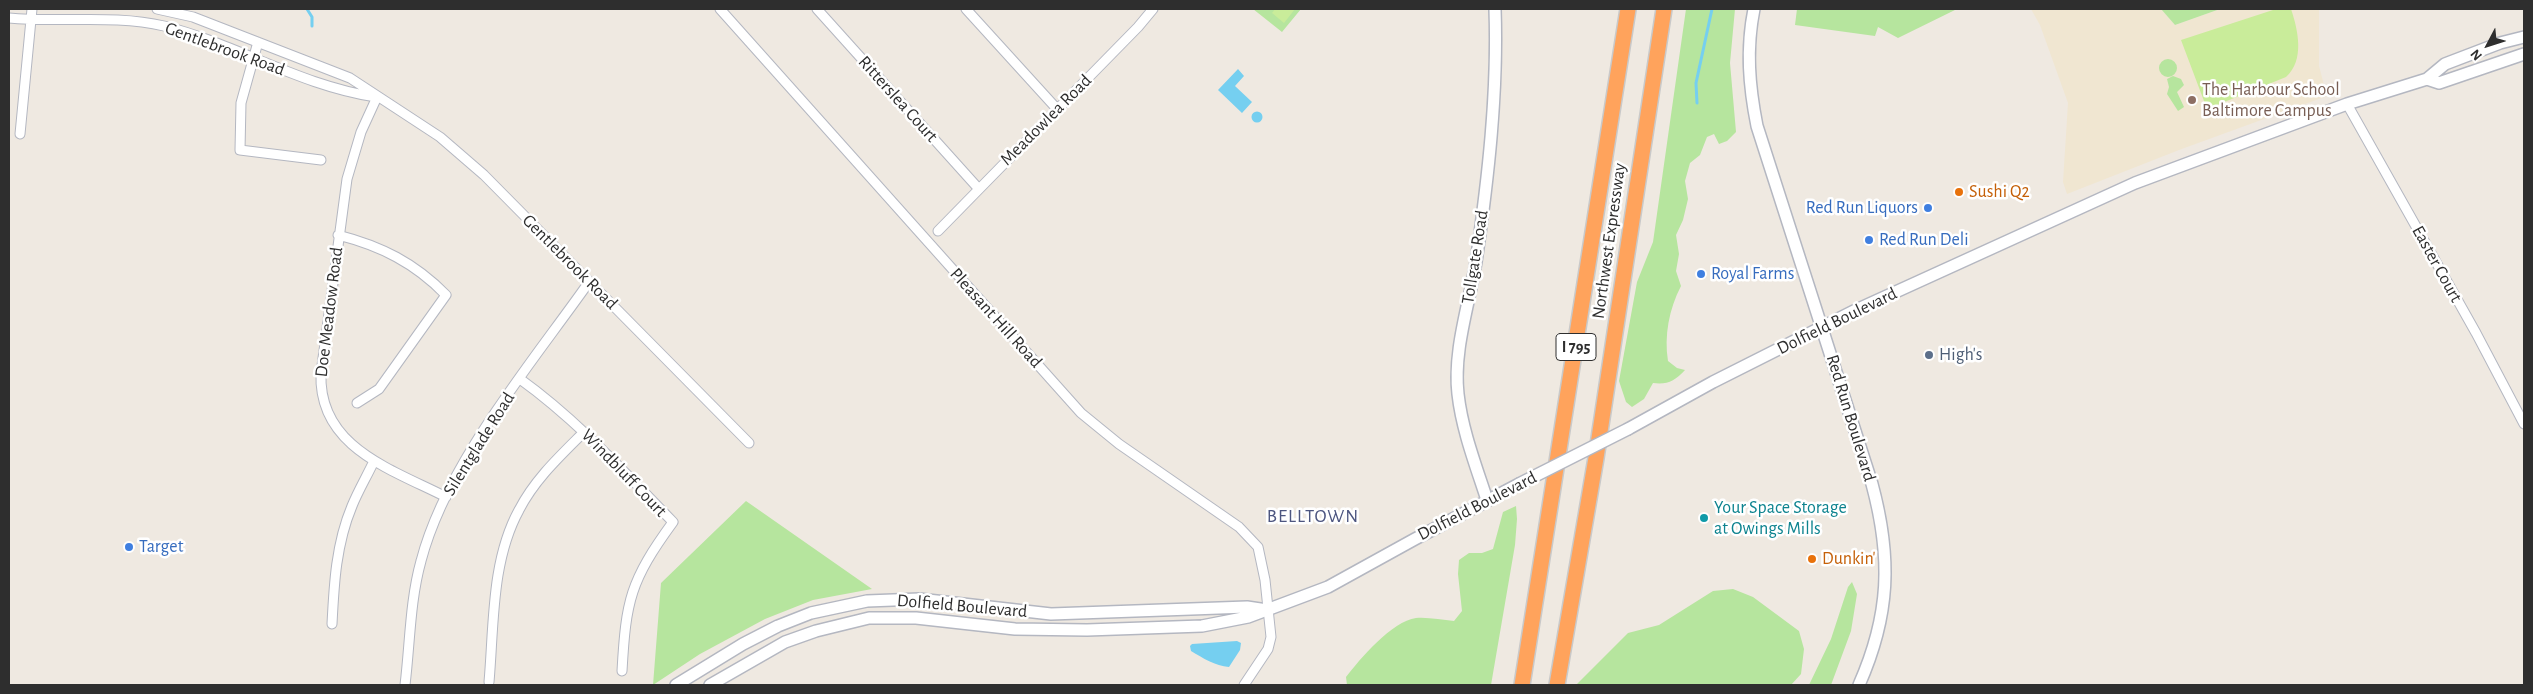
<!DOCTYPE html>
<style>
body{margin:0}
#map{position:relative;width:2533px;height:694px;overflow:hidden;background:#efe9e1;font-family:"Alegreya Sans",sans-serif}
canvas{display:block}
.frame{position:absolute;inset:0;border:10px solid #2e2e2e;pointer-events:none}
.north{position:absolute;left:2463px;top:20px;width:50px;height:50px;-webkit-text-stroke:4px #fff;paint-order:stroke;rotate:230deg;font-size:14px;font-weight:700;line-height:20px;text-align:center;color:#2e2e2e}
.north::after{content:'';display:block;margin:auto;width:18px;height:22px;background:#2e2e2e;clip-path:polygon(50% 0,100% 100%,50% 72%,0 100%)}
</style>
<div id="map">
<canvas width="2533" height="694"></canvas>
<div class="frame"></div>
<div class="north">N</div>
</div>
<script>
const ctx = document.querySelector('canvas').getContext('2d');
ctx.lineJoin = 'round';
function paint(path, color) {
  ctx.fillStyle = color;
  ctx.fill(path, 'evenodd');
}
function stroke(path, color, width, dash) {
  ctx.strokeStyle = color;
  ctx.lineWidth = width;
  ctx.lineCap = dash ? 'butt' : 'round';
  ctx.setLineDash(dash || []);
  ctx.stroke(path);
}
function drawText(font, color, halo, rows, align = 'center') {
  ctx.font = font + ' "Alegreya Sans",sans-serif';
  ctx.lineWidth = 5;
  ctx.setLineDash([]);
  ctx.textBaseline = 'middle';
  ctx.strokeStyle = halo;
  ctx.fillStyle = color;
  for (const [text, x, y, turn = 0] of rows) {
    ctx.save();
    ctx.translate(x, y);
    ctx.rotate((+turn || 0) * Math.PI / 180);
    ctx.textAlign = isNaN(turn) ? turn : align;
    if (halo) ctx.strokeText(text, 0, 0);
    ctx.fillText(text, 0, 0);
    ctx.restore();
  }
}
const education = new Path2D(`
 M 2031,9 L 2161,9 L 2175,25 L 2220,9 L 2319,9 L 2319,66 L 2327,96 L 2179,150 L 2067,194 L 2063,182 L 2068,103 L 2040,25 Z`);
const green = new Path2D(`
 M 1253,9 L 1301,9 L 1282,32 Z
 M 1686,9 L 1735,9 L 1730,63 L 1736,132 L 1727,141 L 1719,144 L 1714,134 L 1707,137 L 1700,155 L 1690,163 L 1685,181 L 1688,199 L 1683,220 L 1676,235 L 1679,254 L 1676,271 L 1681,286 C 1669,309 1664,336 1668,361 L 1677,368 L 1685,370 C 1675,381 1667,385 1653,383 L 1644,399 L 1632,407 L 1626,402 L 1619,381 L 1637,282 L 1653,242 Z
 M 1797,9 L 1957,9 L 1898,38 L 1878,27 L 1875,36 L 1795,25 Z
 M 2161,9 L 2220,9 L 2175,25 Z
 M2159 68a9 9 0 1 1 18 0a9 9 0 1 1-18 0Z
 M 2173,76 L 2181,79 L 2184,85 L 2177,92 L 2184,107 L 2178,111 L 2167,94 L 2169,87 L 2167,79 Z
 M 746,501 L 872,589 L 813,600 L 765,619 L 700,654 L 653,685 L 661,583 Z
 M 1516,506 L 1517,519 L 1515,545 L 1491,685 L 1347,685 L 1346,677 C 1360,659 1392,621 1416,618 C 1428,617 1442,620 1454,621 L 1462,611 L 1458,574 L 1459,560 L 1469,553 L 1482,553 L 1493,549 L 1503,512 Z
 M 1852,582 L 1857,594 L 1851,631 L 1831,685 L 1809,685 L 1831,639 L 1848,587 Z
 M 1733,589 L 1753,597 L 1799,631 L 1804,649 L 1801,674 L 1791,685 L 1576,685 L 1628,633 L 1659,625 L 1713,591 Z`);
const pitch = new Path2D(`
 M 1275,9 L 1295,9 L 1284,23 L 1272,13 Z
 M 2276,9 L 2291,9 C 2298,30 2305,60 2286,77 L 2207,109 L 2181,40 Z`);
const water = new Path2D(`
 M 1238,69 L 1244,76 L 1235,86 L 1252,102 L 1242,113 L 1218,90 Z
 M1251.5 117a5.5 5.5 0 1 1 11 0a5.5 5.5 0 1 1-11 0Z
 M 1237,641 L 1241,643 L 1240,650 L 1229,667 C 1215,666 1203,658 1191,651 L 1190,646 L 1192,644 Z`);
const stream = new Path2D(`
 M 307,9 L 312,17 L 312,26
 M 1697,103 L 1696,83 L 1712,9`);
const street = new Path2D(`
 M 157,9 L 193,17 L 350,78 L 440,137 L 484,175 L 749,443
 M 720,9 L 1081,413 L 1119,444 L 1239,527 L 1258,547 L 1265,580 L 1271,637 L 1268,649 L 1244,685
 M 817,9 L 978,188
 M 966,9 L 1057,109
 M 9,18 C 60,23 113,14 164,26 C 236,44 301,86 376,97
 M 258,42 L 241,103 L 240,150 L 321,160
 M 377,97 L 361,132 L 347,179 L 321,373 C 318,447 391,469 446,497
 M 2347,104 L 2476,333 L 2524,424
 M 20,134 L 32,9
 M 938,231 L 1138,27 L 1153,9
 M 338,235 C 381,246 415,263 446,295 L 379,389 L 357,403
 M 520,379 C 577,420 624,472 673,522 C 630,581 626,600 622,671
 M 332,624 C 334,584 336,544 352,506 C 358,491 367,476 374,461
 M 489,682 C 494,626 491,561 519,510 C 535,479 560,456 584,432
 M 405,685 C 410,644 410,600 421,561 C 446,464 532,363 589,282`);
const secondary = new Path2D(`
 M 1754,9 C 1746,49 1749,86 1757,126 L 1872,484 C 1892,558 1890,615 1859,685
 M 2427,79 L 2439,83 L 2524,54
 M 1628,429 L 1713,382 L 1856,310 L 2135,183 L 2347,104 L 2427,79 L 2445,64 L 2500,43 L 2524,37
 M 1487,500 C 1476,466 1462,430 1458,394 C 1453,351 1469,305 1476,262 C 1488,179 1498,93 1495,9
 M 676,685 L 743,644 L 778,626 L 811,613 L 867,601 L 919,599 L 1051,614 L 1247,607 L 1267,610
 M 710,685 L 785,642 L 816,631 L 869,618 L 916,618 L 1015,629 L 1087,630 L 1202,626 L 1248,617 L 1328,587 L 1415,539 L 1519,484`);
const highway = new Path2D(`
 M 1522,685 L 1628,9
 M 1557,685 L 1596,458 L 1664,9`);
const secondaryBridge = new Path2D(`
 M 1519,484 L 1628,429`);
const markers = [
 [2192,100,5,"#8d6e63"],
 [1959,192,5,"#e8710a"],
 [1928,208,5,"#3f7fe0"],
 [1869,240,5,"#3f7fe0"],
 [1701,274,5,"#3f7fe0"],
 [1929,355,5,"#5c6f8a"],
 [1704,518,5,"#0f9aa8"],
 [129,547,5,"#3f7fe0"],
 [1812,559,5,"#e8710a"]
];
const shields = [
 [1576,347,40]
];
const shieldNames = [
 ["I 795",1576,347]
];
const streetNames = [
 ["Gentlebrook Road",225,49,20],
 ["Ritterslea Court",898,99,48],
 ["Meadowlea Road",1046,120,-45],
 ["Northwest Expressway",1609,241,-82],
 ["Tollgate Road",1475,257,-81],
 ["Gentlebrook Road",570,262,45],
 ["Easter Court",2437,264,61],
 ["Doe Meadow Road",329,312,-83],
 ["Pleasant Hill Road",996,318,48],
 ["Dolfield Boulevard",1837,321,-26],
 ["Red Run Boulevard",1851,418,73],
 ["Silentglade Road",479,444,-58],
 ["Windbluff Court",624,473,46],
 ["Dolfield Boulevard",1477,506,-27],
 ["Dolfield Boulevard",962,606,5]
];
const educationNames = [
 ["The Harbour School",2202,90],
 ["Baltimore Campus",2202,111]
];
const foodNames = [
 ["Sushi Q2",1969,192],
 ["Dunkin'",1822,559]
];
const shopNames = [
 ["Red Run Liquors",1918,208,"right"],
 ["Red Run Deli",1879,240],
 ["Royal Farms",1711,274],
 ["Target",139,547]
];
const serviceNames = [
 ["High's",1939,355]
];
const cultureNames = [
 ["Your Space Storage",1714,508],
 ["at Owings Mills",1714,529]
];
const neighbourhoodNames = [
 ["BELLTOWN",1313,516]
];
paint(education, '#f0e6d1');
paint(green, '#b6e59e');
paint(pitch, '#c9ec9a');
paint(water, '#75cff0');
stroke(stream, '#75cff0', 3);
stroke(street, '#b4b7c1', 11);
stroke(secondary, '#b4b7c1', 14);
stroke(highway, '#c9c9c9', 18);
stroke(street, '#fff', 9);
stroke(secondary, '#fff', 11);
stroke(highway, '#ffa35c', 15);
stroke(secondaryBridge, '#b4b7c1', 14, []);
stroke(secondaryBridge, '#fff', 11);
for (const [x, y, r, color] of markers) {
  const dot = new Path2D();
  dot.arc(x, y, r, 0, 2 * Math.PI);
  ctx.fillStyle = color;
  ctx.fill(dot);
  stroke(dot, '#fff', 2);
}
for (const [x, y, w] of shields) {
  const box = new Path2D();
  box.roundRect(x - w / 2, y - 13.5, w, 27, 4);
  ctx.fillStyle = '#fff';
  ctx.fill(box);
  stroke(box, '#2e2e2e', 1);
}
drawText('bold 16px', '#2e2e2e', null, shieldNames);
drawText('18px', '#2e2e2e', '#fff', streetNames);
drawText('18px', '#785e54', '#fff', educationNames, 'left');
drawText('18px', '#c56008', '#fff', foodNames, 'left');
drawText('18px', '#366cbe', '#fff', shopNames, 'left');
drawText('18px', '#4e5e75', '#fff', serviceNames, 'left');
drawText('18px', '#0d838f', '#fff', cultureNames, 'left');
ctx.letterSpacing = '1px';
drawText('19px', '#4d5680', '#fff', neighbourhoodNames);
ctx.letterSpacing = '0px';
</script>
